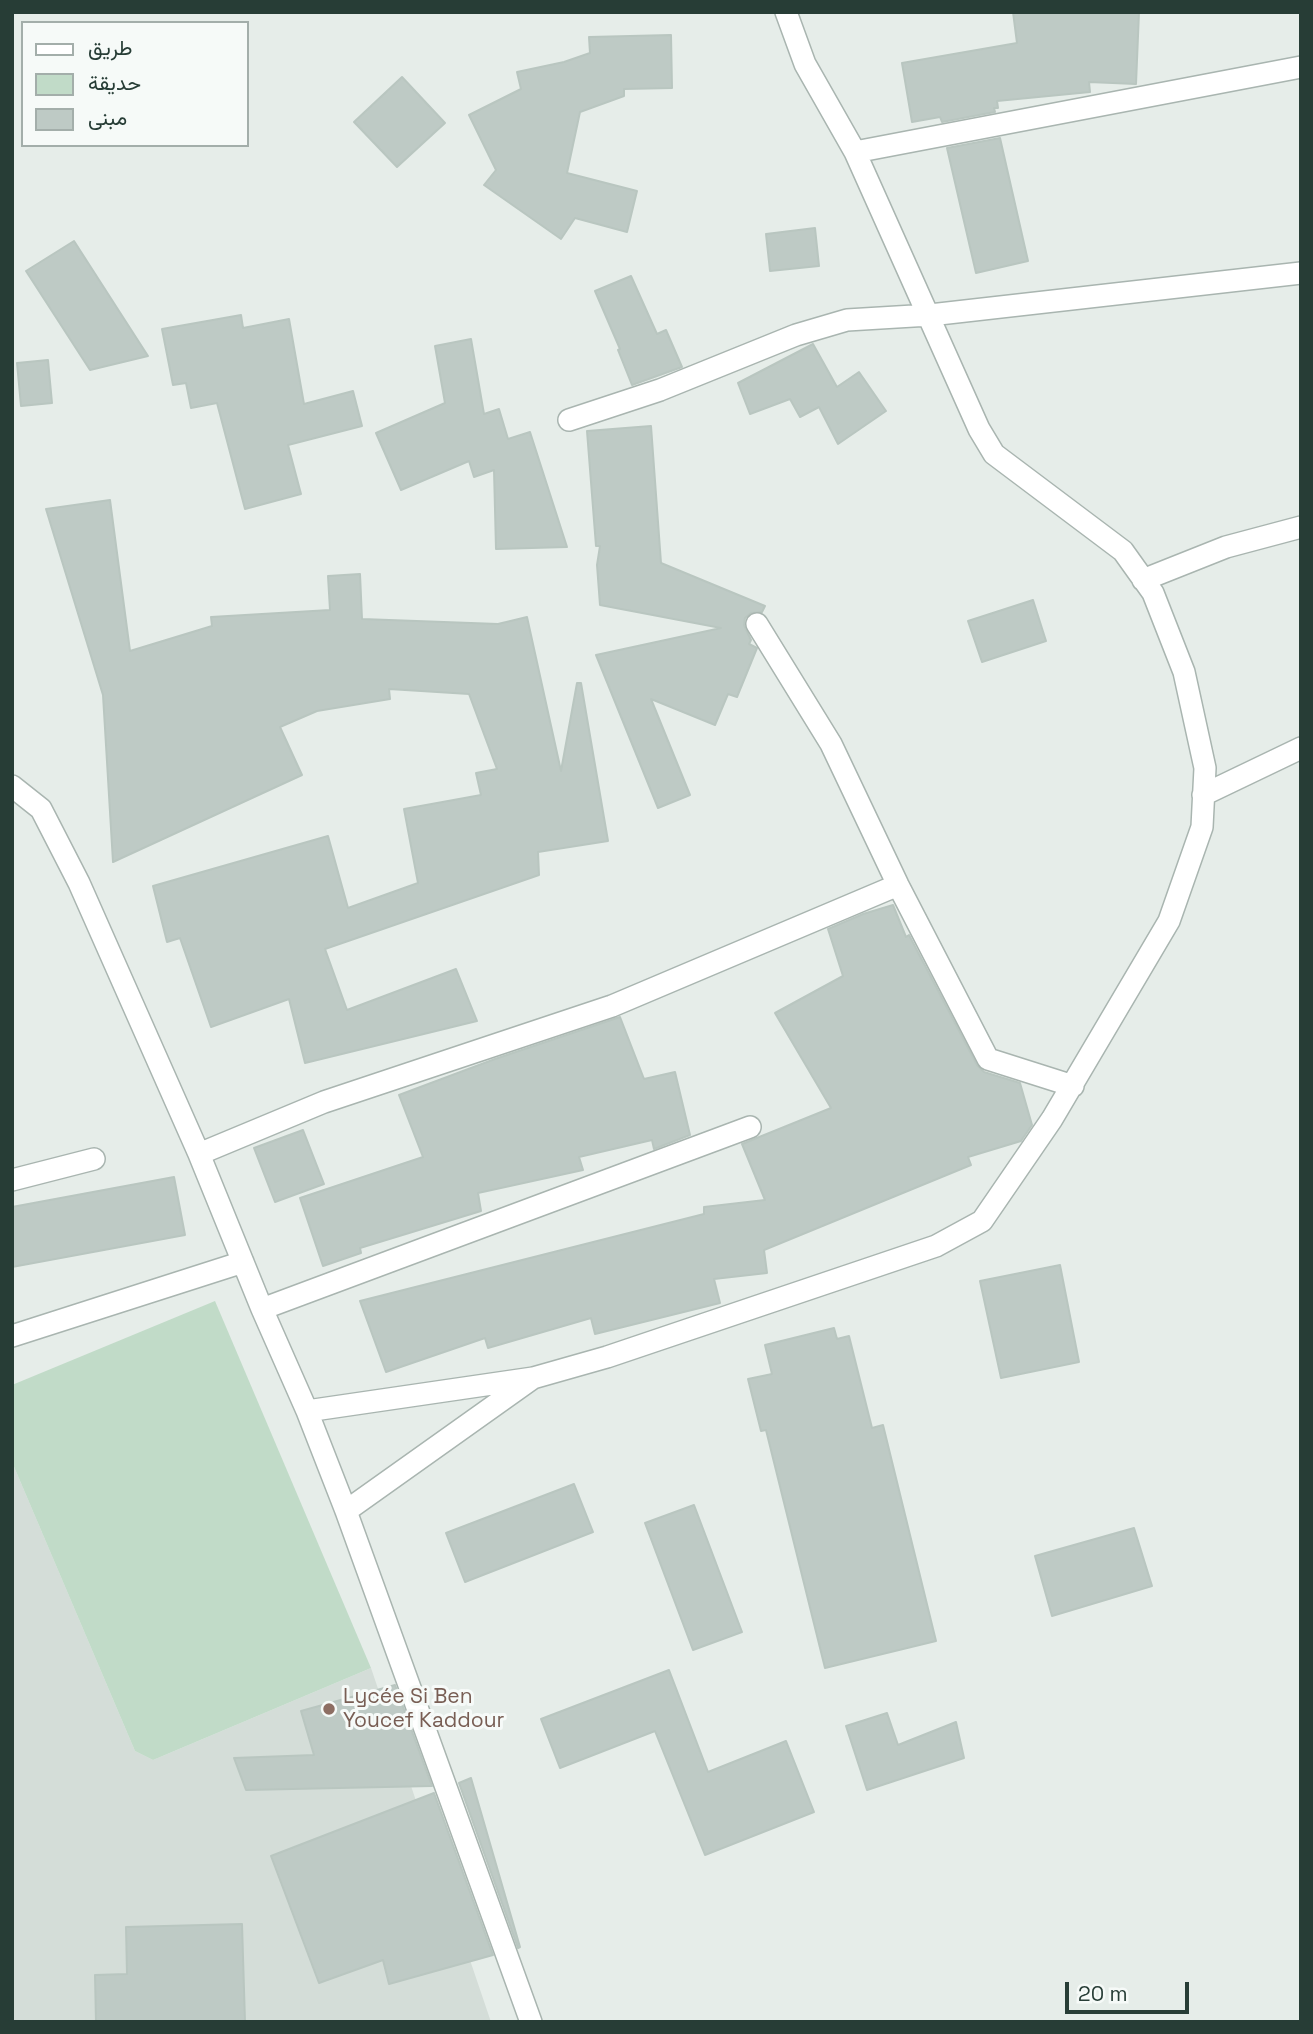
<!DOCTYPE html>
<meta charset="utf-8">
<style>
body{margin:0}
#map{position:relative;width:1313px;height:2034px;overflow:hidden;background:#e6ede9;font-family:"Space Grotesk",Vazirmatn,sans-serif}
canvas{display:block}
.frame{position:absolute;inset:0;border:14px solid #273d36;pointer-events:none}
.legend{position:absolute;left:21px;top:21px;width:228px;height:126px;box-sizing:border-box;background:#f6faf8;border:2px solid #a3aeaa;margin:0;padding:9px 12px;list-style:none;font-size:21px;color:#273d36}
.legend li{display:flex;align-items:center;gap:14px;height:35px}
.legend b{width:35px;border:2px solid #a3aeaa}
.scale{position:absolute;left:1065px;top:1982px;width:124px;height:32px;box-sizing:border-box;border:4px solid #273d36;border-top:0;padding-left:9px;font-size:21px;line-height:24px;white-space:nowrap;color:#273d36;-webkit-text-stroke:5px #f6faf8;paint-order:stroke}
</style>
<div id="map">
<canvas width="1313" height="2034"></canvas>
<div class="frame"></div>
<ul class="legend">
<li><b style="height:9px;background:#fff"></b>طريق</li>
<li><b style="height:19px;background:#c1dbc8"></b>حديقة</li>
<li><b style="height:19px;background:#becac5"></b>مبنى</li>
</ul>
<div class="scale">20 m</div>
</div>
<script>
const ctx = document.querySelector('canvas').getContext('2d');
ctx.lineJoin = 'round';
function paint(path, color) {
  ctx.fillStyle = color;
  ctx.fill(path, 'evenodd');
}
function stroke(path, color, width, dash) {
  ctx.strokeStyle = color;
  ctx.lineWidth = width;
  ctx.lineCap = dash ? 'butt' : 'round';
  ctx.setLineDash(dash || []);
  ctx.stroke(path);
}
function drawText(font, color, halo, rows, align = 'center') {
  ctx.font = font + ' "Space Grotesk",sans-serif';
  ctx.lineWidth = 6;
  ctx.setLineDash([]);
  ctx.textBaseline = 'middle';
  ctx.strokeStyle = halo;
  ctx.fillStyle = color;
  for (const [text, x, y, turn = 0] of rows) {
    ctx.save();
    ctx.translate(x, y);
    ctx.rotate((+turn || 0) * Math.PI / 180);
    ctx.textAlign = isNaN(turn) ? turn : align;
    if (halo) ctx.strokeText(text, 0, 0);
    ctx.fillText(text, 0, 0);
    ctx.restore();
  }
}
const built = new Path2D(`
 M 12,1462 L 135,1751 L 153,1760 L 371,1668 L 491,2022 L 12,2022 Z`);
const green = new Path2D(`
 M 215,1301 L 371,1668 L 153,1760 L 135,1751 L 12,1462 L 12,1385 Z`);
const building = new Path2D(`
 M 1013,12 L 1139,12 L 1136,84 L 1089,82 L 1090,92 L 997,101 L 998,108 L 994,108 L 995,112 L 942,122 L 940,117 L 912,122 L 902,63 L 1017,43 Z
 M 671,35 L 672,88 L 624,89 L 624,96 L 580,112 L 567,173 L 637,191 L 627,232 L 575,218 L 561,239 L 484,185 L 496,170 L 469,115 L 521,89 L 517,72 L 564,62 L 590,53 L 589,37 Z
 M 402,77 L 445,123 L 397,167 L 354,122 Z
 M 1000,138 L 1028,261 L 976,273 L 947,148 Z
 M 815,228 L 819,266 L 770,271 L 766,234 Z
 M 74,241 L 119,311 L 148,356 L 90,370 L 26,271 Z
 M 631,276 L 657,334 L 666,330 L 682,367 L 632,385 L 618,350 L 620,349 L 595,291 Z
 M 241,315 L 243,328 L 289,319 L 304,404 L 353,391 L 362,426 L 288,445 L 301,494 L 245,509 L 217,403 L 191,408 L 186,383 L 173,385 L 162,329 Z
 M 471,339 L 484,414 L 499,409 L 508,439 L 530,432 L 567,547 L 496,549 L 494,470 L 474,477 L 469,461 L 401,490 L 376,433 L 445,403 L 435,346 Z
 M 813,344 L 837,387 L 859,372 L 886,411 L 838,444 L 819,407 L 800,417 L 790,399 L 750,414 L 738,383 Z
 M 48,360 L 52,403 L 21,406 L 17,363 Z
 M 651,426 L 661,563 L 765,606 L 762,612 L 751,613 L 745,618 L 744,625 L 751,640 L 749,644 L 757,648 L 737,697 L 728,694 L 715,725 L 651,699 L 690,795 L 658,808 L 596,655 L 721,628 L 600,605 L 597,565 L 600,546 L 596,546 L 587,431 Z
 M 110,500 L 130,651 L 212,626 L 211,617 L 330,610 L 328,576 L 360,574 L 362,619 L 498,624 L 527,617 L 561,771 L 577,683 L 581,683 L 608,841 L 538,852 L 539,875 L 325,949 L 347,1010 L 456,969 L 477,1021 L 305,1063 L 289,999 L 211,1027 L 180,938 L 167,942 L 153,886 L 328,836 L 348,908 L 418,883 L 404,809 L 481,795 L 476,773 L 497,769 L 469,694 L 389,689 L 390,699 L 317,711 L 280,727 L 302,775 L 113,862 L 103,695 L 46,509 Z
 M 1033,600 L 1046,641 L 982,662 L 968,621 Z
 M 893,905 L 906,937 L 909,935 L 977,1065 L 984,1072 L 1020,1083 L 1032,1125 L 1021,1141 L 968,1157 L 971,1165 L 764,1250 L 767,1273 L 714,1279 L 720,1303 L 595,1334 L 591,1318 L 488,1348 L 485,1338 L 386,1372 L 360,1301 L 704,1214 L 704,1207 L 765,1200 L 742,1144 L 831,1108 L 775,1013 L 843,976 L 828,929 L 863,914 Z
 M 620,1017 L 644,1079 L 675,1072 L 690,1135 L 654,1149 L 652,1140 L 579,1157 L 583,1170 L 478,1193 L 481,1211 L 360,1248 L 361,1253 L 323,1266 L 300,1198 L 423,1157 L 399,1095 L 495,1059 Z
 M 303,1130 L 324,1184 L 275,1202 L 254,1148 Z
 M 174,1177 L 185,1235 L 12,1267 L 12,1207 Z
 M 1060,1265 L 1079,1362 L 1001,1378 L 980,1281 Z
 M 834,1328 L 837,1339 L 849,1336 L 872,1428 L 883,1425 L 936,1641 L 825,1668 L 766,1430 L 761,1431 L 748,1379 L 772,1374 L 765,1345 Z
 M 574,1484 L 593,1532 L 465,1582 L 446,1533 Z
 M 694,1505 L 742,1632 L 693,1650 L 645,1523 Z
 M 1134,1528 L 1152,1586 L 1052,1616 L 1035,1556 Z
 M 669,1670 L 708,1772 L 786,1741 L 814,1812 L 705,1855 L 655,1731 L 560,1768 L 541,1719 Z
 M 395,1685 L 432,1786 L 246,1790 L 234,1758 L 314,1755 L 301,1711 Z
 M 887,1713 L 898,1745 L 956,1722 L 964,1758 L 867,1790 L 846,1726 Z
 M 471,1778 L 520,1947 L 518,1948 L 459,1783 Z
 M 434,1793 L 493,1955 L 389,1984 L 383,1960 L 319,1983 L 271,1856 Z
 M 242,1924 L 245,2022 L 96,2022 L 95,1975 L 127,1974 L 126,1927 Z`);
const minor = new Path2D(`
 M 855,152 L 1301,67
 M 569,420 L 660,390 L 796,335 L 847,320 L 930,315 L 1301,273
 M 1143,580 L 1226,547 L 1301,527
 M 757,624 L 831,744 L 898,885 L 988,1059 L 1073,1086
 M 12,786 L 41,809 L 79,883 L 199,1154 L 262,1309 L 307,1411 L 346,1511 L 531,2022
 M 1203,795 L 1301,748
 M 199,1154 L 324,1102 L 612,1006 L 898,885
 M 12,1180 L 94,1159
 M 262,1309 L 750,1127
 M 12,1336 L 243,1262
 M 533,1378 L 607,1357 L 936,1246 L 982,1221 L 1052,1119 L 1169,921 L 1202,827 L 1205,768 L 1184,672 L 1153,593 L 1123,551 L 994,454 L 979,429 L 855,152 L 805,64 L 786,12
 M 307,1411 L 533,1378 L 346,1511`);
const markers = [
 [329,1709,7,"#8d6e63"]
];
const educationNames = [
 ["Lycée Si Ben",343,1697],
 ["Youcef Kaddour",343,1721]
];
paint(built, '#d4ddd8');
paint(green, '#c1dbc8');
paint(building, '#becac5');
stroke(building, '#b9c6c0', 2);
stroke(minor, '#a9b5b0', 24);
stroke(minor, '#fff', 21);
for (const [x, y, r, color] of markers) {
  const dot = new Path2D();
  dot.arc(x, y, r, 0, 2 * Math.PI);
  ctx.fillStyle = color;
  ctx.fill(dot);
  stroke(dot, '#f6faf8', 2.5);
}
drawText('21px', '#785e54', '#f6faf8', educationNames, 'left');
</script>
